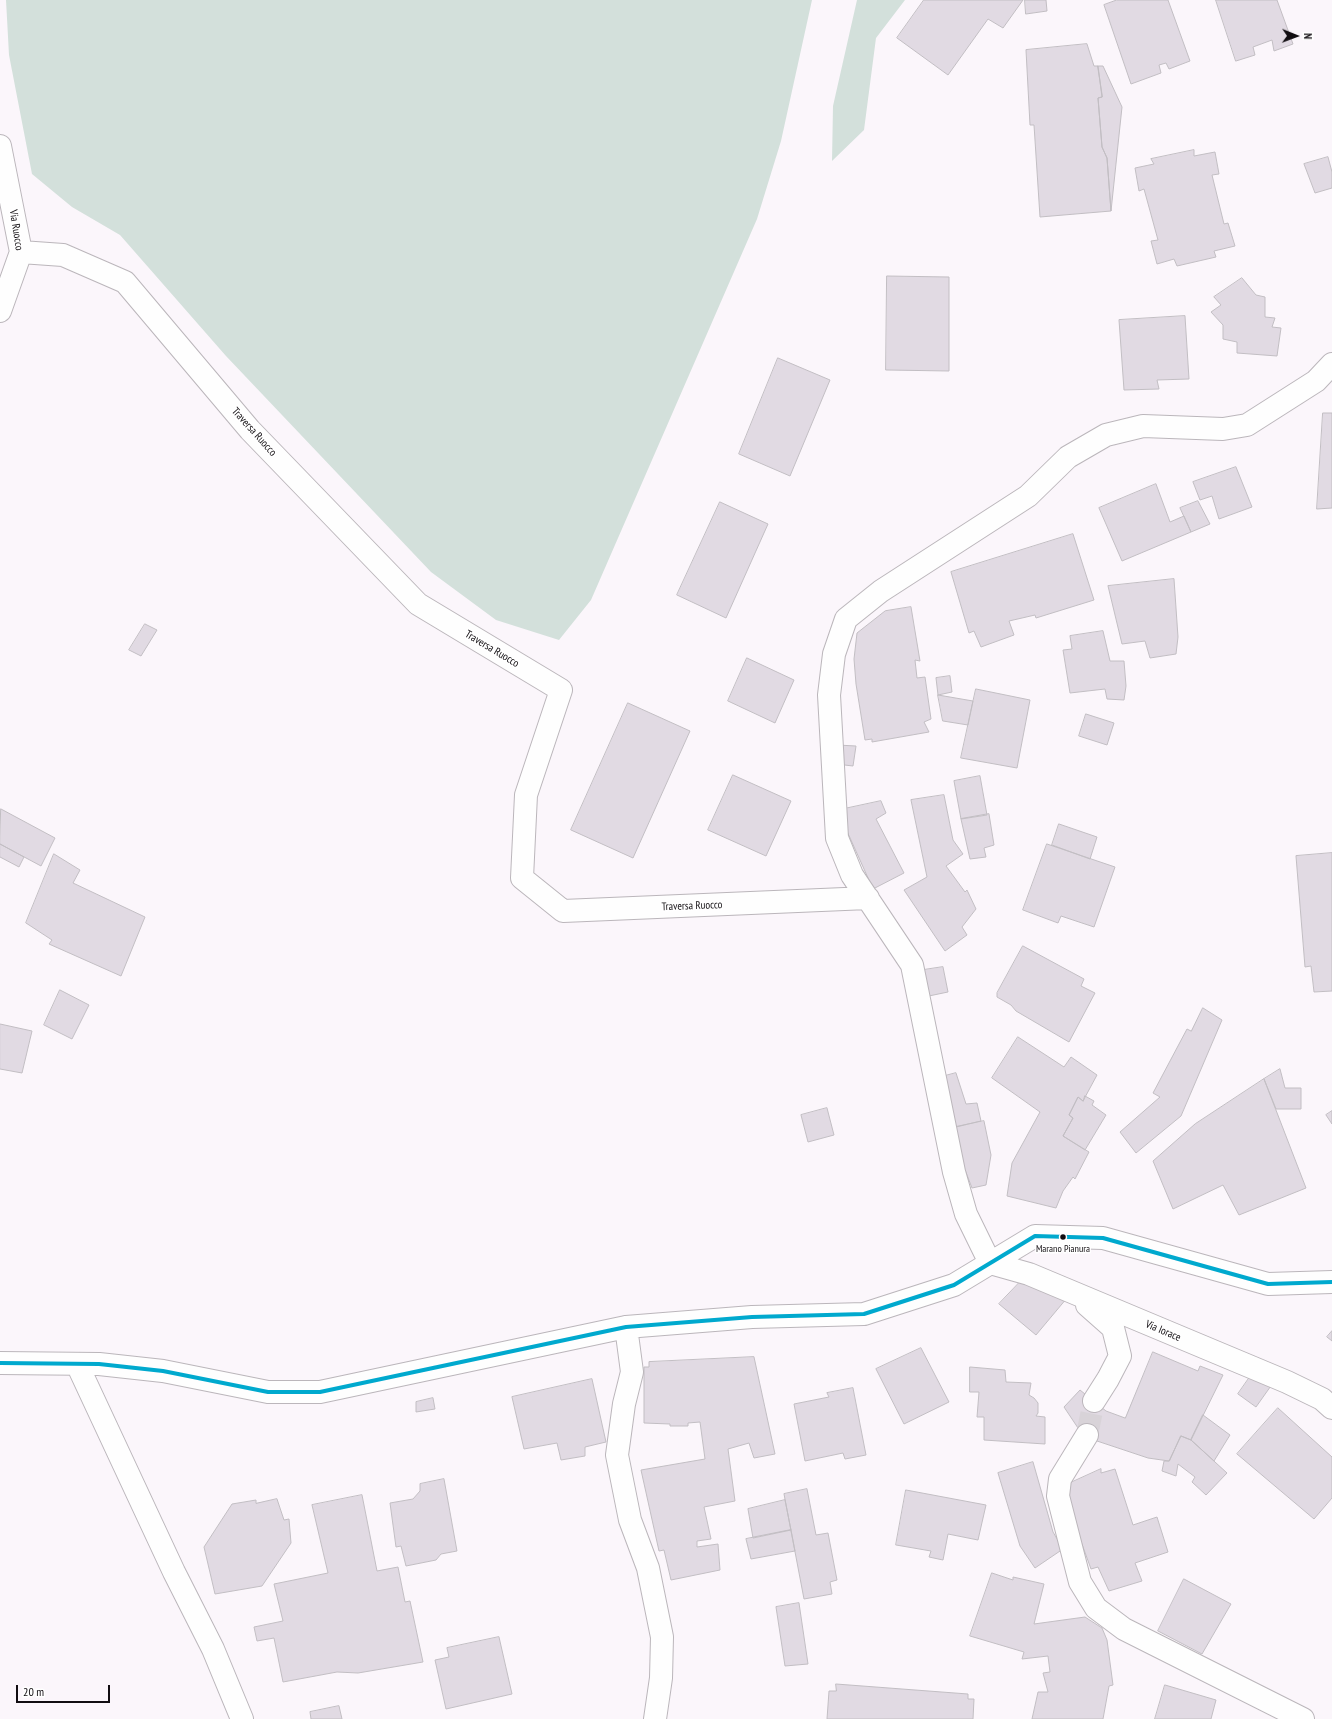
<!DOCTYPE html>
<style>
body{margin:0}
#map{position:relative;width:1332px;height:1719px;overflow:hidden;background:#fbf6fb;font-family:"PT Sans Narrow",sans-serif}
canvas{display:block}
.north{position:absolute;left:1276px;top:16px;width:40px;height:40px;-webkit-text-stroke:3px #fff;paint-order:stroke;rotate:91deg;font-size:11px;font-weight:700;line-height:16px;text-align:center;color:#110d11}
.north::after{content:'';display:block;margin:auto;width:14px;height:18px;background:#110d11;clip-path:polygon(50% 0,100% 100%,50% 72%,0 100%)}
.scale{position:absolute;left:16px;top:1685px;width:94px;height:18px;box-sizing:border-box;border:2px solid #110d11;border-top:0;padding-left:5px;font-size:12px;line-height:14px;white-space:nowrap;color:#110d11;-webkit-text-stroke:3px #fff;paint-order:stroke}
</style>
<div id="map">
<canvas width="1332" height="1719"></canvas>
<div class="north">N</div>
<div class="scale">20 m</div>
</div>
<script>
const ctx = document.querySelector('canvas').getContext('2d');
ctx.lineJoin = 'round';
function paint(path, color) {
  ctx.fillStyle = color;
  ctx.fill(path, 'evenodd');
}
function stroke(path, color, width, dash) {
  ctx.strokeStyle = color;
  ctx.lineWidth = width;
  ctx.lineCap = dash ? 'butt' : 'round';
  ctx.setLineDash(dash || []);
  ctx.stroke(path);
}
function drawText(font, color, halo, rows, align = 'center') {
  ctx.font = font + ' "PT Sans Narrow",sans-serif';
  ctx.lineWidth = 3;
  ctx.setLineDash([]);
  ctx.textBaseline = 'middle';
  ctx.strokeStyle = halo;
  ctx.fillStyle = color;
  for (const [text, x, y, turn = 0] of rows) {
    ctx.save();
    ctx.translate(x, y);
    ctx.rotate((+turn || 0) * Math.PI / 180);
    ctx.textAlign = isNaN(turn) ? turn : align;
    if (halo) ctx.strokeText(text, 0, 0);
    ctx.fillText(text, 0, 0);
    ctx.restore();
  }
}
const green = new Path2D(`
 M 6,0 L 812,0 L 781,141 L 757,219 L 591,600 L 559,640 L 496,620 L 431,572 L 226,356 L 120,235 L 72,207 L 32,174 L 9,55 Z
 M 857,0 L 905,0 L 876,38 L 864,130 L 832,161 L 833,106 Z`);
const building = new Path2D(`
 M 924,0 L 1023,0 L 1003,28 L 988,19 L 948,75 L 897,38 Z
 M 1025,0 L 1046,0 L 1047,11 L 1026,14 Z
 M 1117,0 L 1168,0 L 1190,61 L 1169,69 L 1166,63 L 1159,65 L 1161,73 L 1131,84 L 1104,5 Z
 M 1216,0 L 1277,0 L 1293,44 L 1274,51 L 1272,40 L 1253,47 L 1255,55 L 1236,61 Z
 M 1087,44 L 1094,66 L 1098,66 L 1102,97 L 1098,98 L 1102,147 L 1107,158 L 1111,211 L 1040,217 L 1034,125 L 1030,125 L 1026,50 Z
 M 1098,66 L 1103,66 L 1122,107 L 1111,211 L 1107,158 L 1102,147 L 1098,98 L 1102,97 Z
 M 1194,150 L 1194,156 L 1215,152 L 1219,174 L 1212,175 L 1224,224 L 1228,223 L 1235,246 L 1214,251 L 1216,257 L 1177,266 L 1174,259 L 1157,264 L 1151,241 L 1158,240 L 1144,189 L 1139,191 L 1135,168 L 1154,164 L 1151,159 Z
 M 1328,157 L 1332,172 L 1332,188 L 1315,193 L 1304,164 Z
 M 887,276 L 949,277 L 949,371 L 886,370 Z
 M 1242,278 L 1256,295 L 1265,297 L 1265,317 L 1275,318 L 1272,327 L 1281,328 L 1277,356 L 1237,353 L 1237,342 L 1223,339 L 1223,325 L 1211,312 L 1221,305 L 1214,297 Z
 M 1185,316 L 1189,379 L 1157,380 L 1159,389 L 1124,390 L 1119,320 Z
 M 778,358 L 830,380 L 790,476 L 739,454 Z
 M 1323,413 L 1332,413 L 1332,508 L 1317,509 Z
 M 1236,467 L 1252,507 L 1219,519 L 1212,496 L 1200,500 L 1193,482 Z
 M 1156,484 L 1170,522 L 1184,516 L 1191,532 L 1122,561 L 1099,508 Z
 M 1198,501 L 1210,524 L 1191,532 L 1180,508 Z
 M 720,502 L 768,524 L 726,618 L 677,595 Z
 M 1073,534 L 1094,600 L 1036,618 L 1035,615 L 1009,621 L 1014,635 L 981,647 L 974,631 L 969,633 L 951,572 Z
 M 1174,579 L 1178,637 L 1176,654 L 1150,658 L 1145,641 L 1122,644 L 1108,586 Z
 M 911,607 L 920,661 L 915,660 L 917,678 L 925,677 L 931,719 L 924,722 L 929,732 L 872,742 L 872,739 L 865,740 L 856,684 L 854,659 L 857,633 L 885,611 Z
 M 145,624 L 157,630 L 141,656 L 129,650 Z
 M 1103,631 L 1110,661 L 1124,661 L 1126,686 L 1124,700 L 1107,699 L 1105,689 L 1070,693 L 1063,650 L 1072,649 L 1070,636 Z
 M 747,658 L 794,680 L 775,723 L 728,701 Z
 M 950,676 L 952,692 L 938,695 L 936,678 Z
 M 976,689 L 1030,700 L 1017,768 L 961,758 Z
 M 938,695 L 973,701 L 968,725 L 943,721 Z
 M 628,703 L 690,731 L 633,858 L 571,830 Z
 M 1086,714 L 1114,723 L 1107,745 L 1079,736 Z
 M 837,745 L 856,746 L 853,766 L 836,764 Z
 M 733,775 L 791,801 L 766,856 L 708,830 Z
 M 980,776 L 987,815 L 961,819 L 954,781 Z
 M 944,795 L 953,840 L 963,854 L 946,866 L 965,892 L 967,890 L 976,909 L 962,927 L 967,935 L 945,951 L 904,890 L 927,877 L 911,800 Z
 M 881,801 L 886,813 L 876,819 L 904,873 L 873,889 L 846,829 L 844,809 Z
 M 1,809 L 55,838 L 41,866 L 0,844 Z
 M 989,814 L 994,845 L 984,848 L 986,857 L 970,859 L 961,819 Z
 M 1059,824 L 1097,837 L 1090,859 L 1052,845 Z
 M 0,844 L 24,857 L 19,867 L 0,857 Z
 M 1047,844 L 1115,867 L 1094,927 L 1061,916 L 1058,923 L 1023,910 Z
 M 1332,853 L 1332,991 L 1314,992 L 1311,966 L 1305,967 L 1296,856 Z
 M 54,854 L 80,870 L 73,883 L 145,917 L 121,976 L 49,944 L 52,940 L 26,923 Z
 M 1023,946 L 1084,979 L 1081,986 L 1095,993 L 1069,1042 L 1016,1011 L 1011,1005 L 997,997 L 997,993 Z
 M 943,967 L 948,992 L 924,997 L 917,971 Z
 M 60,990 L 89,1005 L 72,1039 L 44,1025 Z
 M 1203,1008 L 1222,1020 L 1181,1116 L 1136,1153 L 1120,1132 L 1160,1097 L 1153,1093 L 1187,1029 L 1191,1031 Z
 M 0,1024 L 32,1031 L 22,1073 L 0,1069 Z
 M 1018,1037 L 1064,1067 L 1071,1057 L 1097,1075 L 1083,1101 L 1078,1097 L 1069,1115 L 1073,1118 L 1063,1136 L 1089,1152 L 1075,1179 L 1073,1177 L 1063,1191 L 1056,1208 L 1007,1196 L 1012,1163 L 1040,1112 L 992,1078 Z
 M 1280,1069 L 1285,1088 L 1301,1088 L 1301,1109 L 1276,1109 L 1264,1079 Z
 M 956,1073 L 966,1104 L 977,1103 L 981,1121 L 956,1127 L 945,1076 Z
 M 1264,1079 L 1306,1188 L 1239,1215 L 1223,1185 L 1173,1209 L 1153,1161 L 1195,1124 Z
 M 1085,1096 L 1094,1101 L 1092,1105 L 1106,1115 L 1085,1150 L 1063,1136 L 1073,1118 L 1069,1115 L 1078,1097 L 1083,1101 Z
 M 827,1108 L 834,1135 L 808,1142 L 801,1115 Z
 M 1332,1111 L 1332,1124 L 1326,1115 Z
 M 984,1121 L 991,1155 L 986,1185 L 972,1188 L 962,1162 L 956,1127 Z
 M 1020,1282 L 1067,1298 L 1036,1335 L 999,1304 Z
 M 1332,1331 L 1332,1341 L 1327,1337 Z
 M 921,1348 L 949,1402 L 904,1424 L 876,1369 Z
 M 1153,1352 L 1198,1371 L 1200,1366 L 1223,1375 L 1191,1440 L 1181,1436 L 1169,1461 L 1148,1458 L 1094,1440 L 1078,1428 L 1064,1407 L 1080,1390 L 1106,1411 L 1125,1418 Z
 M 754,1357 L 775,1454 L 754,1458 L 749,1443 L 728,1449 L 735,1501 L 704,1507 L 711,1539 L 697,1541 L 697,1547 L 718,1544 L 720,1570 L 671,1580 L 664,1550 L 659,1551 L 641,1470 L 705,1459 L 700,1422 L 688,1423 L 688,1426 L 670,1426 L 670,1424 L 644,1423 L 644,1367 L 649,1367 L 649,1362 Z
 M 970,1367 L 1005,1370 L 1006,1382 L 1031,1383 L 1029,1395 L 1034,1398 L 1038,1403 L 1038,1413 L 1036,1416 L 1045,1417 L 1045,1444 L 984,1440 L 984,1417 L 977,1417 L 979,1392 L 970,1392 Z
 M 1252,1374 L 1273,1383 L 1256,1407 L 1238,1394 Z
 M 592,1379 L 606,1442 L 585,1447 L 585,1456 L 561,1460 L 557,1443 L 524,1449 L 512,1397 Z
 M 853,1388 L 866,1455 L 845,1459 L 843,1453 L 805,1461 L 794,1404 L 829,1397 L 827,1393 Z
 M 433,1398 L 435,1409 L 416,1412 L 416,1402 Z
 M 1278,1408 L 1332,1457 L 1332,1498 L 1314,1519 L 1237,1454 Z
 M 1203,1415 L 1230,1435 L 1214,1461 L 1191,1440 Z
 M 1181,1436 L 1191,1440 L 1227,1473 L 1206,1495 L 1192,1482 L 1195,1477 L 1178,1464 L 1176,1476 L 1162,1471 L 1164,1461 L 1169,1461 Z
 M 1033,1462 L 1053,1532 L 1063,1549 L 1035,1568 L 1020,1546 L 998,1473 Z
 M 1101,1469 L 1101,1473 L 1115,1469 L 1133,1525 L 1157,1517 L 1168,1552 L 1135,1563 L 1142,1581 L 1109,1591 L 1098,1567 L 1091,1569 L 1067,1503 L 1068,1484 Z
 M 444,1479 L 457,1551 L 441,1554 L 436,1560 L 406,1566 L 401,1546 L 396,1547 L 390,1503 L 413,1499 L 420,1491 L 420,1484 Z
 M 807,1489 L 816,1535 L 828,1533 L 837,1580 L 830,1582 L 832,1594 L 804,1599 L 784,1494 Z
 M 906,1490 L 986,1505 L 978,1540 L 948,1534 L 943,1560 L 929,1557 L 931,1551 L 896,1545 Z
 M 362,1495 L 377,1571 L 398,1567 L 405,1602 L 410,1601 L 423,1662 L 358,1673 L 337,1672 L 283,1682 L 274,1638 L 257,1641 L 254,1627 L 283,1621 L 274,1584 L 328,1573 L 312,1505 Z
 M 277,1499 L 284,1520 L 289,1519 L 291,1543 L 262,1586 L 215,1594 L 204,1547 L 232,1504 L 256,1500 L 256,1503 Z
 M 785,1500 L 791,1530 L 753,1538 L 748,1509 Z
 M 791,1530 L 795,1551 L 751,1559 L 746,1539 Z
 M 992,1573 L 1013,1580 L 1013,1577 L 1044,1584 L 1034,1624 L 1085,1617 L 1102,1628 L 1107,1640 L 1113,1685 L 1109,1686 L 1103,1719 L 1032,1719 L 1038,1692 L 1048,1692 L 1043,1673 L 1050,1672 L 1048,1656 L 1022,1659 L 1024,1652 L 970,1636 Z
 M 1184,1579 L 1231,1604 L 1202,1654 L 1158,1631 Z
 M 799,1603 L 808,1664 L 785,1666 L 776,1607 Z
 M 499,1637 L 512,1694 L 446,1709 L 435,1660 L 449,1657 L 447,1648 Z
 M 836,1684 L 968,1694 L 968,1699 L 974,1699 L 973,1719 L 827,1719 L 829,1691 L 836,1691 Z
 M 1165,1685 L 1216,1700 L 1211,1719 L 1155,1719 Z
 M 339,1706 L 342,1719 L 311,1719 L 310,1712 Z`);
const minorTunnel = new Path2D(`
 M 1087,1435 L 1094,1401`);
const minor = new Path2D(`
 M 0,146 L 21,252 L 0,311
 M 21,252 L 63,255 L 125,282 L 250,430 L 418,604 L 561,690 L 526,795 L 522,878 L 563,911 L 868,898
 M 1332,364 L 1316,381 L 1247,425 L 1223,429 L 1143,426 L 1106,435 L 1068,457 L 1028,496 L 881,591 L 846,619 L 834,654 L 829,695 L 837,838 L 852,875 L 912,965 L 954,1172 L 966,1214 L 990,1263 L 1029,1274 L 1287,1382 L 1322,1399 L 1332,1408
 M 1087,1305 L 1113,1328 L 1120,1356 L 1108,1379 L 1094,1401
 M 626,1327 L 632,1372 L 624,1404 L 617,1455 L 630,1520 L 648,1568 L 662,1637 L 661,1678 L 655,1719
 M 0,1363 L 99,1364 L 163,1371 L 268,1392 L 320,1392 L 626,1327 L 752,1317 L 864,1314 L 954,1285 L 1035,1236 L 1103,1238 L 1268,1284 L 1332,1282
 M 77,1364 L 174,1572 L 213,1649 L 242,1719
 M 1087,1435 L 1060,1479 L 1058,1496 L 1080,1582 L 1096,1608 L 1124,1629 L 1303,1719`);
const bus1 = new Path2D(`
 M 0,1363 L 99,1364 L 163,1371 L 268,1392 L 320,1392 L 626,1327 L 752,1317 L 864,1314 L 954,1285 L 1035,1236 L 1103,1238 L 1268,1284 L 1332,1282`);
const markers = [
 [1063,1237,3.5,"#110d11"]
];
const busNames = [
 ["Marano Pianura",1063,1249]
];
const streetNames = [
 ["Via Ruocco",16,230,81],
 ["Traversa Ruocco",254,432,48],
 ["Traversa Ruocco",492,649,31],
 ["Traversa Ruocco",692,906,-2],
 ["Via Iorace",1163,1331,23]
];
paint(green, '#d3e0db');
paint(building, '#e1dae3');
stroke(building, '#c2bec3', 1);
stroke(minorTunnel, '#d8d3d8', 22, [22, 11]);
stroke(minor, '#bbb6bb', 24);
stroke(minor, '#fefefe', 22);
stroke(bus1, '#00a9ce', 4);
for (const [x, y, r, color] of markers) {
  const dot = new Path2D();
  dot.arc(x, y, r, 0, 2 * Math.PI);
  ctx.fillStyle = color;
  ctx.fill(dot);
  stroke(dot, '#fff', 1.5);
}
drawText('10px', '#110d11', '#fff', busNames);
drawText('11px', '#110d11', '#fff', streetNames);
</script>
